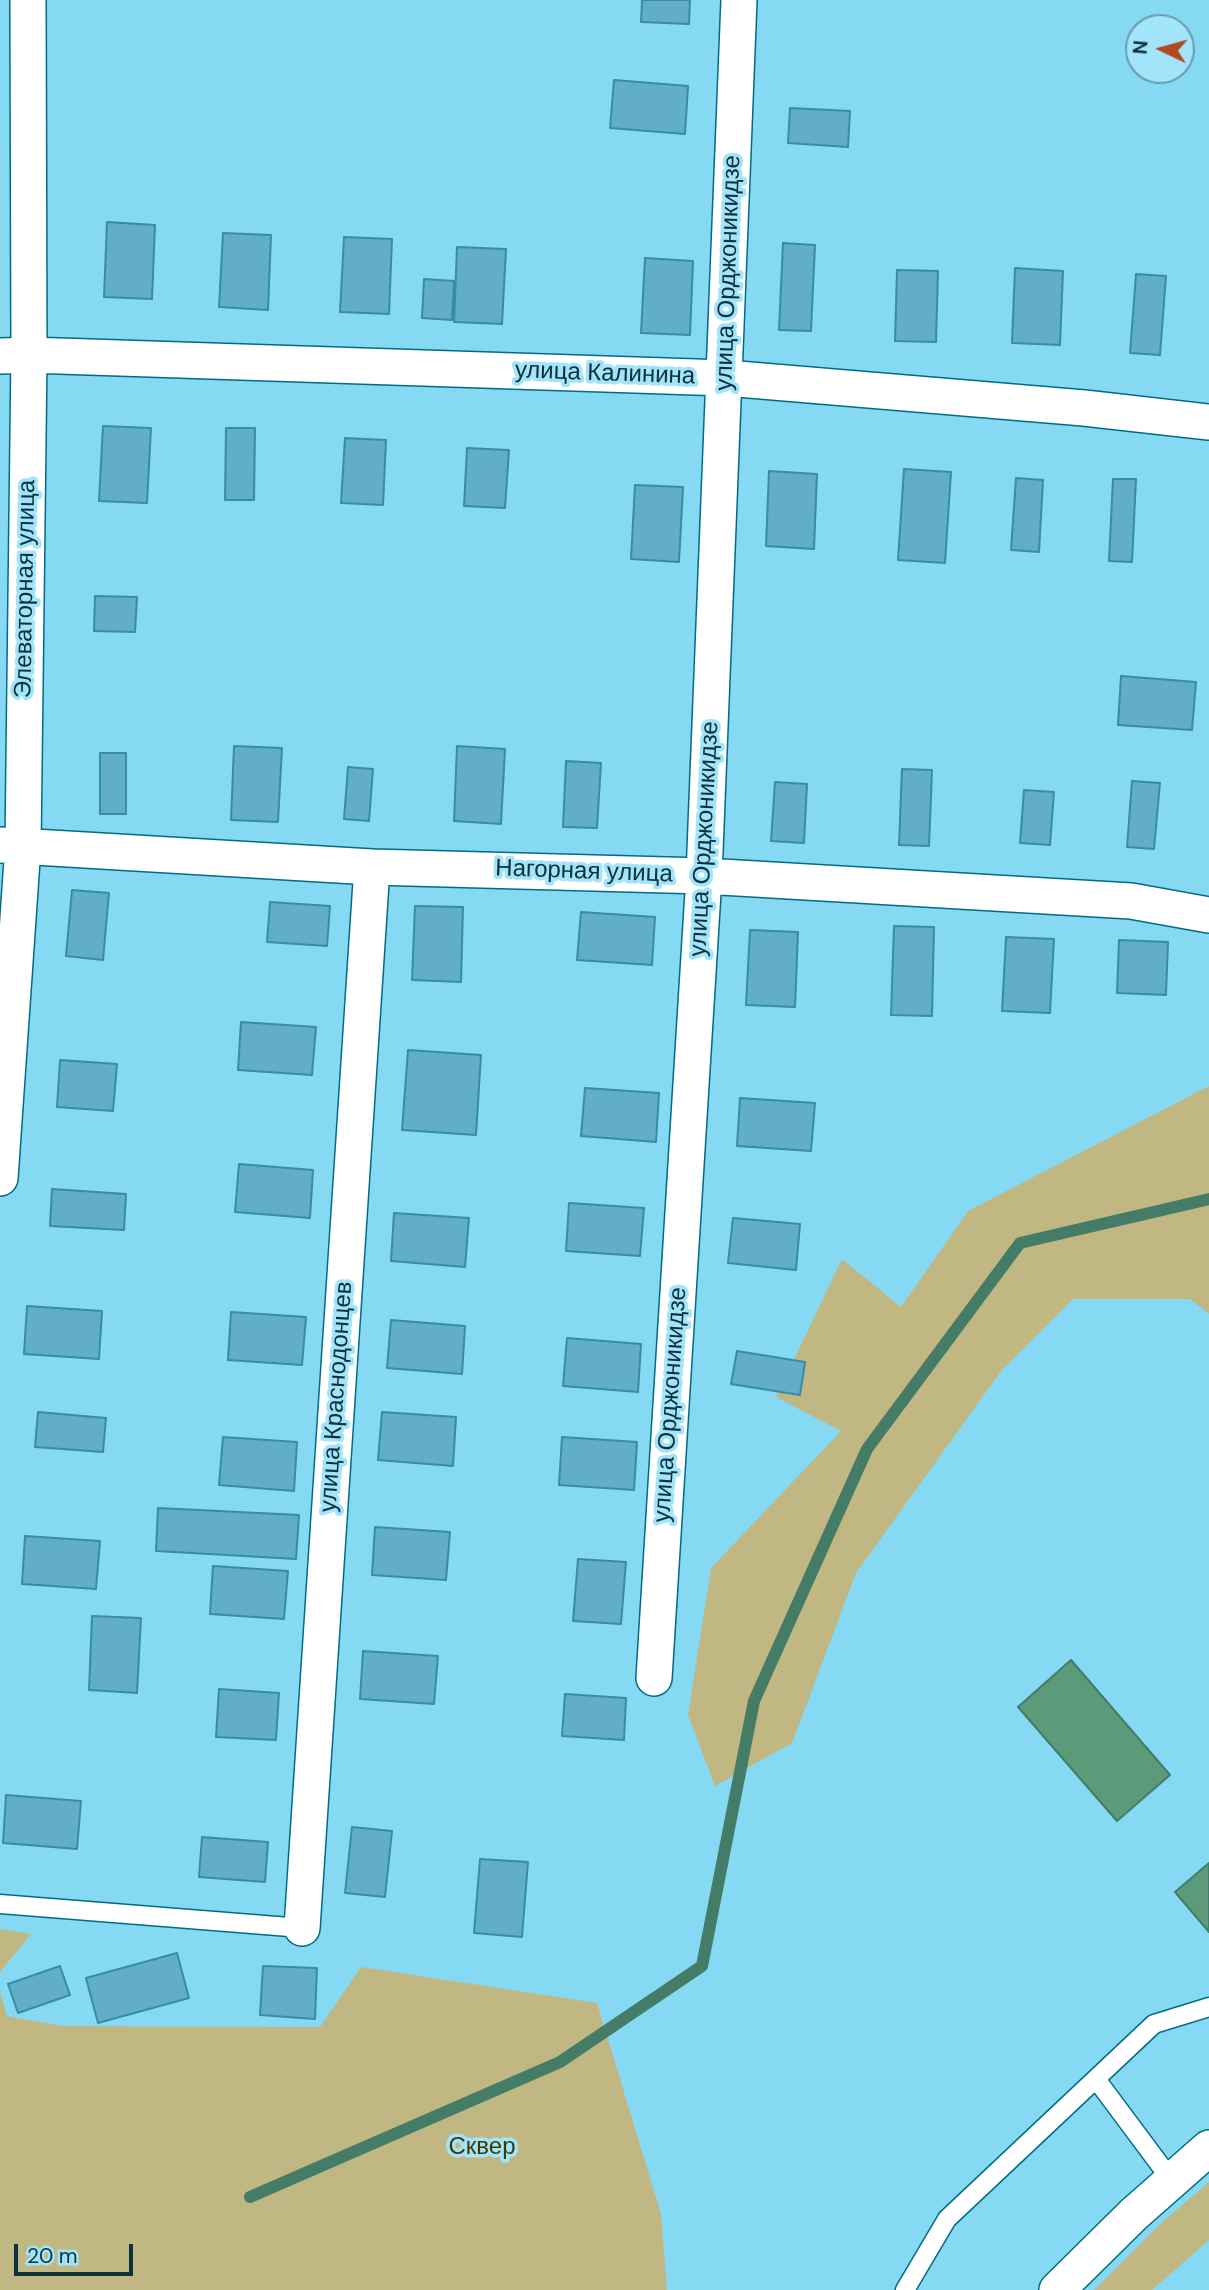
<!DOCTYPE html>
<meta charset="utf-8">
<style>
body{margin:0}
#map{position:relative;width:1209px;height:2290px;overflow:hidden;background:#85d9f3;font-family:"DM Sans",sans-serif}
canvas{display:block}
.north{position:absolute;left:1125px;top:14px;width:70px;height:70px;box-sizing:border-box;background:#a2e4f9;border:2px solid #669dae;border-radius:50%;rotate:275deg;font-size:19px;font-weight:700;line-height:28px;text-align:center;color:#0d323d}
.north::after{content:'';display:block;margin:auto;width:24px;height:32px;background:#b14a23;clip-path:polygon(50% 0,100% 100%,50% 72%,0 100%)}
.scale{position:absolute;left:14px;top:2244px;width:119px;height:32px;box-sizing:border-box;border:4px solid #0d323d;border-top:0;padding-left:9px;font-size:21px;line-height:24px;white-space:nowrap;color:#0d323d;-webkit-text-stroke:5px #a2e4f9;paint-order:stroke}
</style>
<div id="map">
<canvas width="1209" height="2290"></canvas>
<div class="north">N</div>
<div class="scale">20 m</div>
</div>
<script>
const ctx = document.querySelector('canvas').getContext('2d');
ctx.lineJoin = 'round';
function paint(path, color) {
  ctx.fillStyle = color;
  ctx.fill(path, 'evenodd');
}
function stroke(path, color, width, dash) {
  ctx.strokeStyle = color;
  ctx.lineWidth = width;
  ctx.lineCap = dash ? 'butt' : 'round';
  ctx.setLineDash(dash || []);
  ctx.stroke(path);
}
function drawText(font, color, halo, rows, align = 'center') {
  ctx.font = font + ' "DM Sans",sans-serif';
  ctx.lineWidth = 7;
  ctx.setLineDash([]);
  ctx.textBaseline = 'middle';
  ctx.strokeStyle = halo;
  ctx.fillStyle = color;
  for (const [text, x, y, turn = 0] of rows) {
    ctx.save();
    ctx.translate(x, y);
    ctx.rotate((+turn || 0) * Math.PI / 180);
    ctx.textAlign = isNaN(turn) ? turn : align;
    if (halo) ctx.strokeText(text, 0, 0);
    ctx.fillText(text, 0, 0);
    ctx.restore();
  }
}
const green = new Path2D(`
 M 1209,1086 L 1209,1314 L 1190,1299 L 1073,1299 L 1001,1371 L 856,1573 L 792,1743 L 715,1786 L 688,1715 L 711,1568 L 841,1431 L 776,1397 L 842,1259 L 901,1307 L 968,1211 Z
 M 0,1929 L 31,1934 L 0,1972 Z
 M 361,1967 L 597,2003 L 661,2214 L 667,2290 L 0,2290 L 0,1992 L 7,2016 L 64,2026 L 320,2027 Z
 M 1209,2182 L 1209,2240 L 1152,2290 L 1094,2290 L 1159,2225 Z`);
const water = new Path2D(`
 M 1071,1660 L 1170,1775 L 1117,1821 L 1018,1707 Z
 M 1209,1863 L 1209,1932 L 1175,1892 Z`);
const stream = new Path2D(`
 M 250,2197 L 560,2062 L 702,1966 L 754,1701 L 867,1449 L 1020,1243 L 1209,1199`);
const building = new Path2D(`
 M 642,0 L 690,0 L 689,24 L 641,22 Z
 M 614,80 L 688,86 L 685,134 L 610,128 Z
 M 790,108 L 850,111 L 848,147 L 788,143 Z
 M 107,222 L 155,225 L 152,299 L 104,297 Z
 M 223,233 L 271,235 L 268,310 L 219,307 Z
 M 344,237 L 392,239 L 389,314 L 340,312 Z
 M 783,243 L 815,245 L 811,331 L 779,330 Z
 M 457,247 L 506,249 L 502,324 L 454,322 Z
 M 645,258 L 693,261 L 690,335 L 641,333 Z
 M 1015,268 L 1063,271 L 1060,345 L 1012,343 Z
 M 897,270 L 938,271 L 936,342 L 895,341 Z
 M 1136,274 L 1166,276 L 1160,355 L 1130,353 Z
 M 424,279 L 454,281 L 452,320 L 422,318 Z
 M 103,426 L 151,428 L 147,503 L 99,501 Z
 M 226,428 L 255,428 L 254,500 L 225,500 Z
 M 345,438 L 386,440 L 383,505 L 341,503 Z
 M 467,448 L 509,450 L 505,508 L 464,506 Z
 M 904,469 L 951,472 L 945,563 L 898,560 Z
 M 769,471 L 817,474 L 814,549 L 766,546 Z
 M 1016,478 L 1043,480 L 1039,552 L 1011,550 Z
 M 1113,479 L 1136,479 L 1132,562 L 1109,561 Z
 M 635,485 L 683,487 L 679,562 L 631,559 Z
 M 95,596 L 137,597 L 135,632 L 94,631 Z
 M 1121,676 L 1196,682 L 1192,730 L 1118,725 Z
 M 234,746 L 282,748 L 278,822 L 231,820 Z
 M 457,746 L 505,749 L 501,824 L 454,821 Z
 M 100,753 L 126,753 L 126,814 L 100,814 Z
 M 566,761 L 601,763 L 597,828 L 563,827 Z
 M 348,767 L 373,769 L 369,821 L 344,819 Z
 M 902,769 L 932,770 L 929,846 L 899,845 Z
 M 1132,781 L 1160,783 L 1154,849 L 1127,847 Z
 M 775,782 L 807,784 L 804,843 L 771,841 Z
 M 1024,790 L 1054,792 L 1050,845 L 1020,843 Z
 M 72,890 L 109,893 L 103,960 L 66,956 Z
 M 270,902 L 330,906 L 327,946 L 267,942 Z
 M 415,906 L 463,907 L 461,982 L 412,980 Z
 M 581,912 L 655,917 L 652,965 L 577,960 Z
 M 894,926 L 934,927 L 932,1016 L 891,1015 Z
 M 750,930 L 798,932 L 795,1007 L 746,1005 Z
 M 1006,937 L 1054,939 L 1050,1013 L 1002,1011 Z
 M 1119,940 L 1168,942 L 1166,995 L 1117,993 Z
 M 241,1022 L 316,1027 L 312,1075 L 238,1070 Z
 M 408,1050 L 481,1055 L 476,1135 L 402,1130 Z
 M 60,1060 L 117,1064 L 113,1111 L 57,1107 Z
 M 585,1088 L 659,1093 L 656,1142 L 581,1136 Z
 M 740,1098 L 815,1103 L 811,1151 L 737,1146 Z
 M 239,1164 L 313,1170 L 310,1218 L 235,1212 Z
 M 52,1189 L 126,1194 L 124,1230 L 50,1226 Z
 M 569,1203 L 644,1208 L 640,1256 L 566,1251 Z
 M 394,1213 L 469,1218 L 465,1267 L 391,1261 Z
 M 733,1218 L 800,1224 L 796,1270 L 728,1263 Z
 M 27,1306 L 102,1311 L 99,1359 L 24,1354 Z
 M 231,1312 L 306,1317 L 302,1365 L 228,1360 Z
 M 391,1320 L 465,1326 L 462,1374 L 387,1368 Z
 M 567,1338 L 641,1344 L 638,1392 L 563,1386 Z
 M 737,1351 L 805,1362 L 800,1395 L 731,1384 Z
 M 38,1412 L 106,1418 L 103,1452 L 35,1447 Z
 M 382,1412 L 456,1417 L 453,1466 L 378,1460 Z
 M 223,1437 L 297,1442 L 294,1491 L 219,1485 Z
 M 562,1437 L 637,1442 L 634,1490 L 559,1485 Z
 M 158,1508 L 299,1515 L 296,1559 L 156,1551 Z
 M 375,1527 L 450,1532 L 446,1580 L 372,1575 Z
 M 25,1536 L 100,1541 L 96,1589 L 22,1584 Z
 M 578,1559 L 626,1562 L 621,1624 L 573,1621 Z
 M 213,1566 L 288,1571 L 284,1619 L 210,1614 Z
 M 92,1616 L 141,1618 L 137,1693 L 89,1690 Z
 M 363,1651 L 438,1656 L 434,1704 L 360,1699 Z
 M 219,1689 L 279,1693 L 276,1740 L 216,1737 Z
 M 565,1694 L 626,1698 L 624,1740 L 562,1736 Z
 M 6,1795 L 81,1801 L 77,1849 L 3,1843 Z
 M 352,1827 L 392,1831 L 385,1897 L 345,1893 Z
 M 202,1837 L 268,1842 L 265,1882 L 199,1877 Z
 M 480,1859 L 528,1862 L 522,1937 L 474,1933 Z
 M 177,1953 L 189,1998 L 98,2023 L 86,1978 Z
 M 60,1966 L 70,1995 L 18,2013 L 8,1984 Z
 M 263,1966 L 317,1968 L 315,2019 L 260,2015 Z`);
const service = new Path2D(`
 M 0,1904 L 302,1928
 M 1096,2079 L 1172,2181
 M 905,2290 L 947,2219 L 1154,2024 L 1209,2007`);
const minor = new Path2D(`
 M 0,356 L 29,355 L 726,378 L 1084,408 L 1209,422
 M 0,845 L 372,867 L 704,876 L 1131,901 L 1209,915
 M 0,1178 L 23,846 L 29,355 L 28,0
 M 654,1678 L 704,876 L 739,0
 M 302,1928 L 372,867
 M 1057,2290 L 1134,2214 L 1209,2148`);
const streetNames = [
 ["улица Орджоникидзе",729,273,-88],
 ["улица Калинина",605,374,2],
 ["Элеваторная улица",26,589,-89],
 ["улица Орджоникидзе",705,839,-87],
 ["Нагорная улица",584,872,2],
 ["улица Краснодонцев",337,1397,-86],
 ["улица Орджоникидзе",671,1405,-86]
];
const parkNames = [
 ["Сквер",482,2148]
];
paint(green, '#c0b783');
paint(water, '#5b9b7a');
stroke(water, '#447c68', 2);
stroke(stream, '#447c68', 12);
paint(building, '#61aec6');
stroke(building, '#368da6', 2);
stroke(service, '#006c84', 21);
stroke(minor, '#006c84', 38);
stroke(service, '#fff', 18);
stroke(minor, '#fff', 35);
drawText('24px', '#0d323d', '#a2e4f9', streetNames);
drawText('24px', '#413904', '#a2e4f9', parkNames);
</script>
